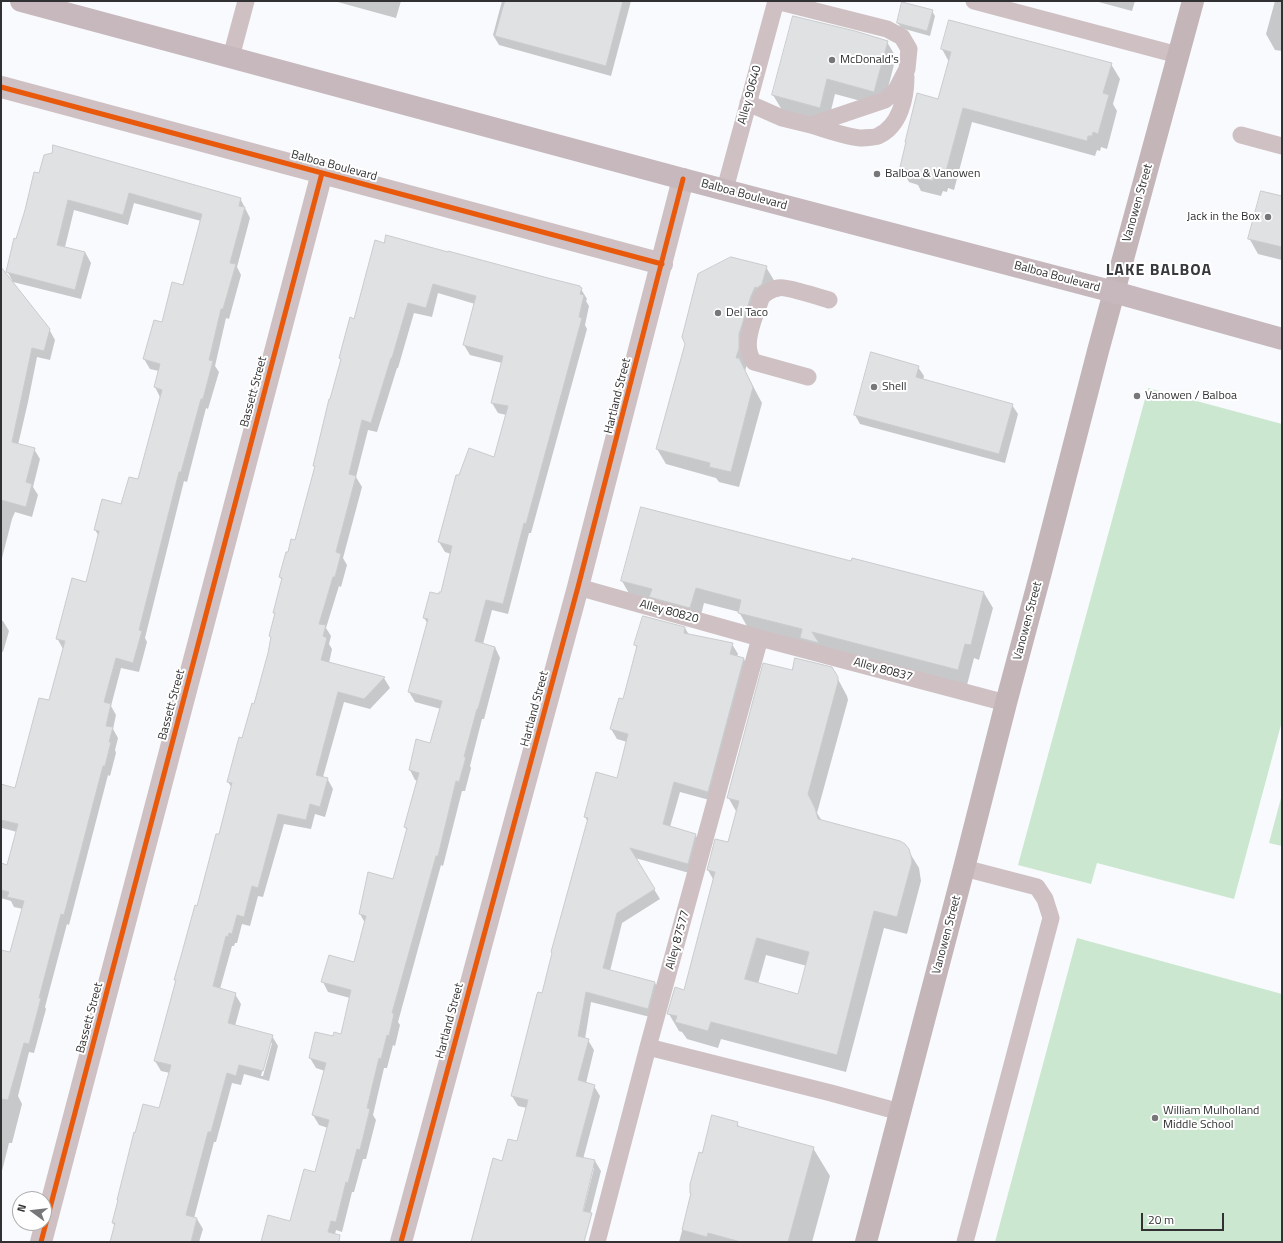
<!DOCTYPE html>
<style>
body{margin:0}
#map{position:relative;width:1283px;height:1243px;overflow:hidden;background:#f8fafd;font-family:"Titillium Web",sans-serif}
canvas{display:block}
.frame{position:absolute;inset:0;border:2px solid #313133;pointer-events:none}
.north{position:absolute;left:12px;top:1191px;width:40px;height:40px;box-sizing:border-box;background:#fff;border:1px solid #adadad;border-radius:50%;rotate:285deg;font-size:11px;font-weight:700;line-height:16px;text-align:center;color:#313133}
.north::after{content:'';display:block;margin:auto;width:14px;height:18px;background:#77777a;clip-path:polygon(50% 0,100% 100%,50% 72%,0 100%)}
.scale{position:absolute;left:1141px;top:1213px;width:83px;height:18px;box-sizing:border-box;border:2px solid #313133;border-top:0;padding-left:5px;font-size:12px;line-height:14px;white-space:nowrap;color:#313133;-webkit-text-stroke:3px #fff;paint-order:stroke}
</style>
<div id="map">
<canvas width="1283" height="1243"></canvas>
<div class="frame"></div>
<div class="north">N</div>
<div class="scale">20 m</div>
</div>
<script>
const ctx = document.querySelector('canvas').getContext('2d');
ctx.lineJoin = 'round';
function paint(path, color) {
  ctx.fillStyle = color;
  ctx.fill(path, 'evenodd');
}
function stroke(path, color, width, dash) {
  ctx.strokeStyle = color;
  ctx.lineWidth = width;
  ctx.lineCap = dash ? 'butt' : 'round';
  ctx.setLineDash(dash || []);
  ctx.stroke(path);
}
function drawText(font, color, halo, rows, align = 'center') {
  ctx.font = font + ' "Titillium Web",sans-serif';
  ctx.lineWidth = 4;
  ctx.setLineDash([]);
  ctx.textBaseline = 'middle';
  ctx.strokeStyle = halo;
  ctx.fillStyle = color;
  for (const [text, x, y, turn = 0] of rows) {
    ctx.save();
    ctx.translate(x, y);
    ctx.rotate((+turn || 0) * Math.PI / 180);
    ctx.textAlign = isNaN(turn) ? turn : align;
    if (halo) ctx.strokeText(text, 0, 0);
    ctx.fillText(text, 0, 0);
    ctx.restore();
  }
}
const green = new Path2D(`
 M 1148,388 L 1282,424 L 1282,721 L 1234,899 L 1097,863 L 1091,884 L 1018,865 Z
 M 1281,798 L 1282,798 L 1282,846 L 1269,843 Z
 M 1077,938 L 1282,994 L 1282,1242 L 995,1242 Z`);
const shadow = new Path2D(`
 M 334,1 L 401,1 L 396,18 Z
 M 502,1 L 631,1 L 611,76 L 499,45 L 493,35 Z
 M 1095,1 L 1135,1 L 1132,11 Z
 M 1275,1 L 1282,1 L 1282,51 L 1275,50 L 1266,34 Z
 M 932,11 L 935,16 L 930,36 L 901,28 L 898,23 Z
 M 887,42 L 896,57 L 883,107 L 835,94 L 828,123 L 782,110 L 773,95 Z
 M 942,49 L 1111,64 L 1120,79 L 1113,104 L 1117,111 L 1107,149 L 1101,147 L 1100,151 L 1097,150 L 1095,156 L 972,122 L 954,190 L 948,188 L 947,192 L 943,191 L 941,196 L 921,191 L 918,185 L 909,182 L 901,167 L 907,144 L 906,142 L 939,100 L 949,62 Z
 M 35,173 L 240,198 L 250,218 L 237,267 L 241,275 L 229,319 L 226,318 L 215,366 L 219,372 L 208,409 L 206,408 L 187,482 L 184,481 L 145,638 L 147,642 L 139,672 L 121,668 L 111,706 L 116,715 L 113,729 L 118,738 L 115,750 L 116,753 L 110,776 L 108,775 L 69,925 L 67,924 L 45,1007 L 46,1009 L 34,1053 L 29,1052 L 18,1096 L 22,1104 L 12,1143 L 9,1143 L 1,1175 L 1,951 L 11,953 L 23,909 L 14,907 L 11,901 L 1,898 L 1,864 L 8,866 L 17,832 L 2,828 L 1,827 L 1,799 L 16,789 L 49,702 L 63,649 L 57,638 L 86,583 L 99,536 L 95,530 L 122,505 L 139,480 L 160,397 L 155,387 L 159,371 L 150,369 L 144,359 L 162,323 L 183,286 L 201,221 L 134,203 L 128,225 L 74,210 L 65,247 L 85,252 L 91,263 L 81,299 L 13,282 L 7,271 L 26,210 Z
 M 1282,197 L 1282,260 L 1258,254 L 1249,238 Z
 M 376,242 L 581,289 L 587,299 L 586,301 L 589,306 L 585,325 L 587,329 L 531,533 L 529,533 L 508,614 L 492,610 L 483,644 L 495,647 L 500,658 L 484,719 L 482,719 L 470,766 L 471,768 L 465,791 L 462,791 L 443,866 L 441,865 L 398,1022 L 400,1025 L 395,1046 L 393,1045 L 387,1068 L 384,1068 L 373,1115 L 376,1120 L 366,1159 L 363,1159 L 354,1192 L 352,1192 L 342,1232 L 336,1230 L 333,1242 L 262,1242 L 290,1223 L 316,1173 L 328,1128 L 319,1125 L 313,1115 L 325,1071 L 316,1068 L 310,1058 L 334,1037 L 342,1035 L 350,998 L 328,992 L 323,982 L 355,963 L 365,923 L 360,914 L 394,880 L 407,831 L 405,827 L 418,781 L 415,780 L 410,770 L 431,744 L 441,709 L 415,702 L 409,692 L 428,624 L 424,618 L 442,594 L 451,554 L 445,552 L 439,542 L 495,458 L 506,415 L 498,413 L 492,403 L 502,363 L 470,355 L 464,345 L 475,304 L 438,293 L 432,317 L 414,313 L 398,368 L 397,368 L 377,432 L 368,430 L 356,477 L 362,487 L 343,558 L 347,565 L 341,587 L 339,586 L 326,628 L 331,636 L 329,644 L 332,649 L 329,663 L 384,678 L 390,688 L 370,709 L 344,702 L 323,777 L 327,778 L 333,789 L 325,817 L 315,814 L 311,829 L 284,824 L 263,897 L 258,896 L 250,926 L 242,924 L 237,943 L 235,943 L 234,946 L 232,946 L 220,989 L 235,994 L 241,1004 L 235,1026 L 272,1036 L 278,1046 L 269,1081 L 244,1074 L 241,1085 L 232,1083 L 216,1142 L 214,1142 L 194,1218 L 197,1219 L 203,1229 L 199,1242 L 112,1242 L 115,1227 L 113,1223 L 119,1202 L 118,1200 L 135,1134 L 160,1110 L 170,1073 L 161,1071 L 155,1061 L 177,982 L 175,979 L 219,835 L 232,788 L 228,782 L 255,705 L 269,653 L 271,638 L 270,636 L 282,581 L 280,577 L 289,553 L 296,542 L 342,361 L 340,358 L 355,320 ZM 270,1043 L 272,1043 L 263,1076 L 261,1076 Z
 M 766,267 L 775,282 L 766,303 L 745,371 L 762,403 L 739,487 L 719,482 L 716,478 L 666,464 L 657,449 Z
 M 1,288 L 49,329 L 55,340 L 50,360 L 37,357 L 28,402 L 18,445 L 34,449 L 40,459 L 33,487 L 38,495 L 32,517 L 15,512 L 12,519 L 1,562 Z
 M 918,367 L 924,376 L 923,380 L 1012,405 L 1018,414 L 1005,463 L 860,424 L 855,415 Z
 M 853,559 L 984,593 L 993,608 L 979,660 L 974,658 L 967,685 L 748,628 L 739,612 L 704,603 L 699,623 L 631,597 L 622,581 L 852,563 Z
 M 1,620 L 3,621 L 9,631 L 3,652 L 1,651 Z
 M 685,628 L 689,635 L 732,644 L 738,654 L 737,657 L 744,659 L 749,669 L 713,801 L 680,792 L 670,827 L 695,834 L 701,844 L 693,874 L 635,858 L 660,899 L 622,923 L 610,971 L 655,983 L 661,993 L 654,1018 L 591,1002 L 585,1039 L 588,1040 L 594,1050 L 586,1083 L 594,1086 L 600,1096 L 583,1159 L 595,1161 L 601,1171 L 585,1234 L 519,1242 L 471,1242 L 471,1240 L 472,1240 L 503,1162 L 518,1143 L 527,1108 L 518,1106 L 512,1096 L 543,995 L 588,822 L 585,817 L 618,779 L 627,742 L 617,739 L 611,729 L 624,701 L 637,648 L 635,645 ZM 592,1168 L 594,1168 L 579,1229 L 577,1229 Z
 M 832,668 L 847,696 L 848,700 L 817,813 L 822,821 L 908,850 L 919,868 L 921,881 L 907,934 L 884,928 L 846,1072 L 721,1039 L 718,1048 L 687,1039 L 682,1032 L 679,1031 L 669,1014 L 685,991 L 714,881 L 708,870 L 729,844 L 737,813 L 728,797 L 792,671 ZM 766,955 L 807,966 L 799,995 L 758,984 Z
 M 737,1123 L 740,1128 L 813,1148 L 830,1176 L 812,1242 L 679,1242 L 703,1154 Z`);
const building = new Path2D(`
 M 505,1 L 623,1 L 606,66 L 495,36 Z
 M 902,2 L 933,10 L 927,31 L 897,23 Z
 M 793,16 L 855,31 L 888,41 L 874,92 L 827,79 L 820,108 L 772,95 Z
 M 949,20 L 1112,63 L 1103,93 L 1109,95 L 1098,134 L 1093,132 L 1092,136 L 1088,136 L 1087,141 L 963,108 L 945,175 L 939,173 L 938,178 L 934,177 L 933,181 L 911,176 L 912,171 L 900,167 L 906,142 L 905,142 L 917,93 L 938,99 L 951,52 L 941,49 Z
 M 53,145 L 241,198 L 239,206 L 245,207 L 230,263 L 236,264 L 223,309 L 221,309 L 209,360 L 213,361 L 203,399 L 201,399 L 181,472 L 179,472 L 139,630 L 142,631 L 133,663 L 116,658 L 104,702 L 111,704 L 106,726 L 113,727 L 109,742 L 111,742 L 105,766 L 103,766 L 64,915 L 61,914 L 39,998 L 41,998 L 29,1044 L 24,1043 L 8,1100 L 1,1099 L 1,950 L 10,952 L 24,901 L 7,897 L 9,892 L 1,890 L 1,863 L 7,865 L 18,824 L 1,820 L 1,784 L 15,788 L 39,698 L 49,700 L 65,641 L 56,639 L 72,578 L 86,582 L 99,531 L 94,530 L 102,499 L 121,504 L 129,477 L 138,479 L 162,390 L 154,387 L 160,364 L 143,359 L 154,320 L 162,322 L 172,282 L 183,285 L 202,214 L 129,193 L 123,215 L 68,200 L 57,245 L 85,252 L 75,290 L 6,272 L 14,238 L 16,239 L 25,210 L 34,172 L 39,173 L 44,155 L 52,153 Z
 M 1261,191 L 1282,196 L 1282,247 L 1248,239 Z
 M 386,235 L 448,252 L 448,251 L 548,278 L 580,286 L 580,287 L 582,288 L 580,294 L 584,295 L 579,317 L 582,318 L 526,524 L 524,523 L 503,604 L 486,600 L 475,641 L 495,647 L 478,709 L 477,709 L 464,757 L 466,757 L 459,782 L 456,781 L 438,856 L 436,856 L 392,1013 L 394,1014 L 389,1036 L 387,1035 L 381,1059 L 379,1058 L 367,1108 L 370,1109 L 360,1150 L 357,1149 L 348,1183 L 346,1182 L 336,1222 L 331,1221 L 328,1232 L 340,1235 L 339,1242 L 261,1242 L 268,1215 L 290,1221 L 304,1169 L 315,1172 L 329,1120 L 312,1115 L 326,1063 L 309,1058 L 315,1032 L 333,1036 L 334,1032 L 341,1034 L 351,990 L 321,982 L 329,955 L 354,962 L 366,916 L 359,914 L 368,872 L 393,879 L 407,828 L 404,827 L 419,773 L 409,770 L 416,739 L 430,743 L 442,701 L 408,692 L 428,619 L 423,618 L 430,592 L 439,594 L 439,592 L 441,592 L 452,546 L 438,542 L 456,475 L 459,475 L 469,448 L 494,457 L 508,406 L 491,403 L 503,356 L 463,345 L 476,296 L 433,284 L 426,308 L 408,303 L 392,358 L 391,358 L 371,423 L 362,420 L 349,474 L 356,476 L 336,552 L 341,554 L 335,577 L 333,577 L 319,624 L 326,625 L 323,636 L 327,638 L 321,660 L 385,677 L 364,699 L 338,692 L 316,775 L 328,778 L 320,807 L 310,804 L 306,820 L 278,814 L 258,888 L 252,886 L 244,917 L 237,915 L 232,934 L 229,933 L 228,937 L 226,936 L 213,986 L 236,993 L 228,1023 L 273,1035 L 263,1071 L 239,1065 L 236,1076 L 227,1073 L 211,1132 L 208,1132 L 186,1215 L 197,1218 L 191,1242 L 110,1242 L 115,1223 L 112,1223 L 118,1200 L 117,1200 L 134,1132 L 135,1133 L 143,1104 L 159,1108 L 171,1065 L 154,1061 L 176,980 L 174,980 L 181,956 L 195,905 L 197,906 L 216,834 L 219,834 L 232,783 L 227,782 L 239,737 L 242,738 L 252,703 L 254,704 L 268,653 L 271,637 L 269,636 L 275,613 L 273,613 L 282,578 L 279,577 L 286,552 L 288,552 L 291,539 L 295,540 L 315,466 L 313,466 L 329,399 L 330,399 L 341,359 L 339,358 L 350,317 L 354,319 L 375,240 L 384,243 Z
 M 731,257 L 767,266 L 762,284 L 757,288 L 755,287 L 751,296 L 739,334 L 739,348 L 736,358 L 739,358 L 753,387 L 731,472 L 709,467 L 710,463 L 656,449 L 685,344 L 682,337 L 698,274 Z
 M 1,267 L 50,329 L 44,351 L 32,348 L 12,442 L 35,448 L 26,482 L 32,484 L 26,507 L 1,500 Z
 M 871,352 L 919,366 L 916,377 L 1013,404 L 999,454 L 854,415 Z
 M 641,507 L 851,561 L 852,558 L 984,592 L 971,645 L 965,644 L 958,670 L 812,632 L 819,643 L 800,638 L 802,629 L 738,613 L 741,600 L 696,588 L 690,608 L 649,597 L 652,589 L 621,581 Z
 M 643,616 L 685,627 L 684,633 L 733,643 L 730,654 L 744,658 L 708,792 L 674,782 L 663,824 L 696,834 L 688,864 L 630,848 L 655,889 L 617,913 L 603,968 L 655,982 L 648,1009 L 586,992 L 578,1036 L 589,1039 L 578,1080 L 595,1085 L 576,1156 L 595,1160 L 583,1211 L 592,1213 L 584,1242 L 471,1242 L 493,1158 L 502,1161 L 508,1139 L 517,1141 L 528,1100 L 511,1096 L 537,994 L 538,992 L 542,993 L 552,953 L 551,952 L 588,818 L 584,817 L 596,772 L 617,778 L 628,734 L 610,729 L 619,698 L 623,699 L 637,646 L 634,645 Z
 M 795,658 L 832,667 L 838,677 L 838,682 L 808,794 L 815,808 L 818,819 L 900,841 L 905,844 L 909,849 L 911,856 L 912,862 L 897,917 L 874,911 L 837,1055 L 711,1022 L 708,1031 L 675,1022 L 677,1016 L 667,1014 L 675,987 L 684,990 L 715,872 L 707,870 L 715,839 L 728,842 L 739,801 L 727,798 L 763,663 L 792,670 ZM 757,938 L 809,952 L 798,994 L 745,979 Z
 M 712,1115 L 738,1122 L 737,1126 L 814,1147 L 788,1242 L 741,1242 L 708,1233 L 707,1237 L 682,1230 L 691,1193 L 690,1193 L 690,1184 L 699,1152 L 702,1153 Z`);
const lane = new Path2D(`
 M 974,1 L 1178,55
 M 231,57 L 246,1
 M 748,103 L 782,118 L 811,125 L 885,100 L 896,90 L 907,69 L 909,49 L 902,37 L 887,29 L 776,1
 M 811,125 C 825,129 849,138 863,138 C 867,137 874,138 878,136 C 900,126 906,98 906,77
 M 1241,135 L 1282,146
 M 725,189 L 776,1
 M 808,377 L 754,362 C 742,348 752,324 757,309 C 759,306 760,300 762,297 C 765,293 772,289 778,288 C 785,286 819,297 829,300
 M 578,587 L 760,638 L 1006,703
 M 964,868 L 1037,887 L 1045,899 L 1051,918 L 965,1242
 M 648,1047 L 831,1093 L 900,1112
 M 597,1242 L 648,1047 L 760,638`);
const street = new Path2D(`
 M 1,87 L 662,264
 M 41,1242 L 322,173
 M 401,1242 L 578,587 L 683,179`);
const secondary = new Path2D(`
 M 866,1242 L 964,868 L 1006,703 L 1041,572 L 1098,351 L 1193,1`);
const primary = new Path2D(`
 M 21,1 L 683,179 L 1114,292 L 1282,339`);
const cycleway = new Path2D(`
 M 1,87 L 662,264
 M 41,1242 L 322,173
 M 401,1242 L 578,587 L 683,179`);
const markers = [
 [832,60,4,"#77777a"],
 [877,174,4,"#77777a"],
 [1268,217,4,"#77777a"],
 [718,313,4,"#77777a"],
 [874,387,4,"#77777a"],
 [1137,396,4,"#77777a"],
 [1155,1118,4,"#77777a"]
];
const poiNames = [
 ["McDonald's",840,60],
 ["Balboa & Vanowen",885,174],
 ["Jack in the Box",1260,217,"right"],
 ["Del Taco",726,313],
 ["Shell",882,387],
 ["Vanowen / Balboa",1145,396],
 ["William Mulholland",1163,1111],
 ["Middle School",1163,1125]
];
const streetNames = [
 ["Alley 90640",750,95,-75],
 ["Balboa Boulevard",334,166,15],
 ["Balboa Boulevard",744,195,15],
 ["Vanowen Street",1138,203,-74],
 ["Balboa Boulevard",1057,277,15],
 ["Bassett Street",254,392,-75],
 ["Hartland Street",618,396,-76],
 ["Alley 80820",669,612,15],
 ["Vanowen Street",1028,621,-75],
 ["Alley 80837",883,670,15],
 ["Bassett Street",172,705,-75],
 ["Hartland Street",535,709,-75],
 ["Vanowen Street",947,935,-75],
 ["Alley 87577",678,940,-75],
 ["Bassett Street",90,1018,-75],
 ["Hartland Street",450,1021,-75]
];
const districtNames = [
 ["LAKE BALBOA",1159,271]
];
paint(green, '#cbe7cf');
paint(shadow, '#0003');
paint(building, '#dfe1e3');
stroke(building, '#cacbcd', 1);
stroke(lane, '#cec0c3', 17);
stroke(street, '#cec0c3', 22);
stroke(secondary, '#c4b5b9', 22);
stroke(primary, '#c6b8bc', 22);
stroke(cycleway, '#e8590c', 5);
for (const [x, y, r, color] of markers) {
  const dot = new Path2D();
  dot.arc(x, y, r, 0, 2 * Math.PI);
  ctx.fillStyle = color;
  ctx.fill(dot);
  stroke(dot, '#fff', 1.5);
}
drawText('12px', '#313133', '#fff', poiNames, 'left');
drawText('12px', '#313133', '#fff', streetNames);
ctx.letterSpacing = '1px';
drawText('bold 16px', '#37393d', '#fff', districtNames);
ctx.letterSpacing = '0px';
</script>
